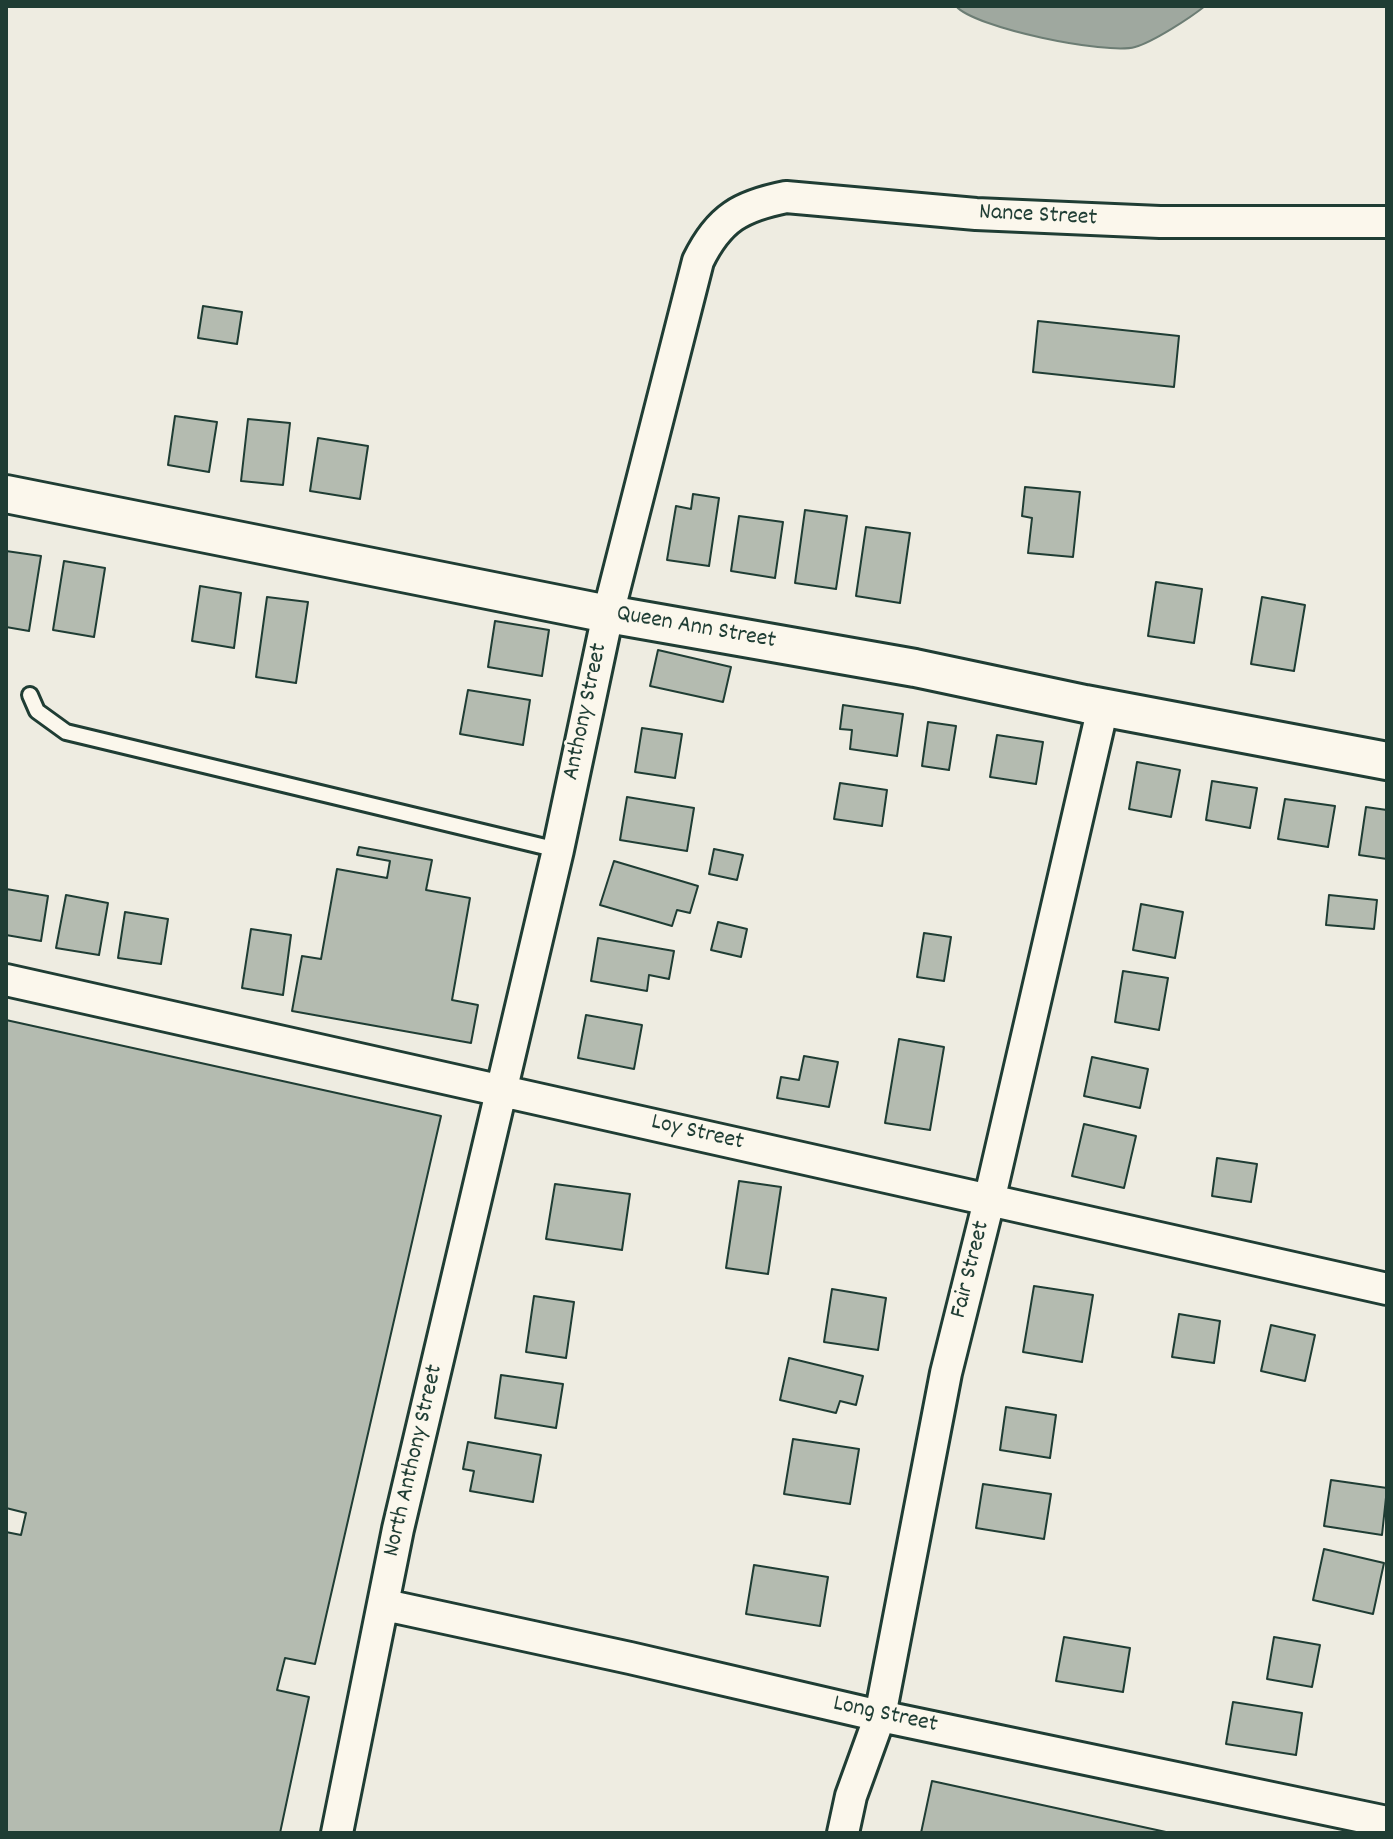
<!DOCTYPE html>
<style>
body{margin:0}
#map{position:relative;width:1393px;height:1839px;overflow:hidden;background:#eeece1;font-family:Dekko,sans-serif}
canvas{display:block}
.frame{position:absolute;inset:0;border:8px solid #1f3d34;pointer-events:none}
</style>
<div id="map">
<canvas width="1393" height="1839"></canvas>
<div class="frame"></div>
</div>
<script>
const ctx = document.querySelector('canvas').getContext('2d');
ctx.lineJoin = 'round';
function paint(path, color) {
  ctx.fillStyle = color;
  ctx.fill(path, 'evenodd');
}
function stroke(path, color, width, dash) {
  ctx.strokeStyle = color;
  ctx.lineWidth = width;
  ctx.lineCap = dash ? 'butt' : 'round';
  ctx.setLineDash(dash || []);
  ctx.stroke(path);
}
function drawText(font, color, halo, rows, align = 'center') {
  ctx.font = font + ' Dekko,sans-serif';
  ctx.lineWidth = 6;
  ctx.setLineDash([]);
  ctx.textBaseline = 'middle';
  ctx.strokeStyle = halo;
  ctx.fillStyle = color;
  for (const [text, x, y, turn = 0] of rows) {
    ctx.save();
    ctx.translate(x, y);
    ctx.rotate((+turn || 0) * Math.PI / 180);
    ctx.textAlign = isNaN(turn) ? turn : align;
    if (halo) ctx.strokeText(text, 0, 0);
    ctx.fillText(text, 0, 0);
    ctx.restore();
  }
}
const water = new Path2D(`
 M 956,6 L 1205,6 C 1190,18 1153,42 1135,47 C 1107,55 974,28 956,6 Z`);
const building = new Path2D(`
 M 203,306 L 242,312 L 237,344 L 198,338 Z
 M 1038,321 L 1179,336 L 1174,387 L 1033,372 Z
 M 175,416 L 217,422 L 209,472 L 168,465 Z
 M 248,419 L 290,423 L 283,485 L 241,481 Z
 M 318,438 L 368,446 L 360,499 L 310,491 Z
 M 1025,487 L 1080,492 L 1073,557 L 1028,553 L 1032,518 L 1022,516 Z
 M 693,494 L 719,498 L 709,566 L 667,560 L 676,506 L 691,509 Z
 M 805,510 L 847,516 L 836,589 L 795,583 Z
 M 739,516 L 783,522 L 775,578 L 731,571 Z
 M 866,527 L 910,533 L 900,603 L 856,596 Z
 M 6,551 L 41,556 L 29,631 L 6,627 Z
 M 64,561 L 105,568 L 94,637 L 53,630 Z
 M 1156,582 L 1202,589 L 1194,643 L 1148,636 Z
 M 200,586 L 241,593 L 234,648 L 192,641 Z
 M 267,597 L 308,602 L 296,683 L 256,677 Z
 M 1262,597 L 1305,605 L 1294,671 L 1251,664 Z
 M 495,621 L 549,630 L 542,676 L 488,667 Z
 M 658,650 L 731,667 L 723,702 L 650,686 Z
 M 468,690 L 530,700 L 523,745 L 460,734 Z
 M 843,705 L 903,714 L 897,756 L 850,749 L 852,730 L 840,729 Z
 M 928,722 L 956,726 L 949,770 L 922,766 Z
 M 642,728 L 682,734 L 675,778 L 635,772 Z
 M 997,735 L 1043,742 L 1036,784 L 990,777 Z
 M 1137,762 L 1180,770 L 1171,817 L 1129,809 Z
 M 1212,781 L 1257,788 L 1250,828 L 1206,820 Z
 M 840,783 L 887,790 L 882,826 L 834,819 Z
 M 627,797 L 694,808 L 687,851 L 620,840 Z
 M 1285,799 L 1335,806 L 1328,847 L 1278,839 Z
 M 1366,807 L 1387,810 L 1387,859 L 1359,855 Z
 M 359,847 L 432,860 L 426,890 L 470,898 L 452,1000 L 478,1005 L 471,1043 L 292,1011 L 302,956 L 321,959 L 337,869 L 387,878 L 390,861 L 357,855 Z
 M 714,849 L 743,855 L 737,880 L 709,874 Z
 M 614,861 L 698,886 L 690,913 L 677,910 L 672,926 L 600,905 Z
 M 6,889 L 48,896 L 41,941 L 6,935 Z
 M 66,895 L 108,903 L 99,955 L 56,948 Z
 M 1329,895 L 1377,900 L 1374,929 L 1326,925 Z
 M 1141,904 L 1183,912 L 1175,958 L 1133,950 Z
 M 125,912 L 168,919 L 161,964 L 118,958 Z
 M 718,922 L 747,929 L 741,957 L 711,950 Z
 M 251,929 L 291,935 L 283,995 L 242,988 Z
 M 924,933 L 951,937 L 944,981 L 917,977 Z
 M 598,938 L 674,951 L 669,979 L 649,975 L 647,991 L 591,981 Z
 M 1123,971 L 1168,978 L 1159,1030 L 1115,1022 Z
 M 586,1015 L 642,1025 L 634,1069 L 578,1058 Z
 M 6,1020 L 441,1116 L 315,1664 L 285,1658 L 277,1690 L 309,1697 L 280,1833 L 6,1833 L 6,1532 L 21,1535 L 26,1513 L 6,1508 Z
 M 899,1039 L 944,1047 L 930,1130 L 885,1123 Z
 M 804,1056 L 838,1062 L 829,1107 L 777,1098 L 781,1077 L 799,1080 Z
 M 1092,1057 L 1148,1069 L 1140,1108 L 1084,1096 Z
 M 1084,1124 L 1136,1136 L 1124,1188 L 1072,1176 Z
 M 1217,1158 L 1257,1164 L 1251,1202 L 1212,1196 Z
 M 739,1181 L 781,1187 L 768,1274 L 726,1268 Z
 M 555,1184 L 630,1194 L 622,1250 L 546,1239 Z
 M 1034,1286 L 1093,1295 L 1082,1362 L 1023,1352 Z
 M 832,1289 L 886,1298 L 878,1350 L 824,1342 Z
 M 534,1296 L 574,1302 L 566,1358 L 526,1352 Z
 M 1179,1314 L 1220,1321 L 1214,1363 L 1172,1357 Z
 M 1271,1325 L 1315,1335 L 1305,1381 L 1261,1371 Z
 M 789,1358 L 863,1376 L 856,1405 L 840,1401 L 836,1413 L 780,1400 Z
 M 501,1375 L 563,1384 L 556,1428 L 495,1418 Z
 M 1006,1407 L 1056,1415 L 1050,1458 L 1000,1450 Z
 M 793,1439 L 859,1449 L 850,1504 L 784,1494 Z
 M 468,1442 L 541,1455 L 533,1502 L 470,1491 L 474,1471 L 463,1469 Z
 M 1331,1480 L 1387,1488 L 1382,1535 L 1324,1526 Z
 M 983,1484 L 1051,1494 L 1044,1539 L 976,1528 Z
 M 1324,1549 L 1384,1563 L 1373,1614 L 1313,1600 Z
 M 754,1565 L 828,1577 L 820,1626 L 746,1614 Z
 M 1064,1637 L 1130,1648 L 1123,1692 L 1056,1681 Z
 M 1274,1637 L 1320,1645 L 1312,1687 L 1267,1679 Z
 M 1233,1702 L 1302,1713 L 1296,1755 L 1226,1744 Z
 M 932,1781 L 1166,1832 L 1166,1833 L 921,1833 Z`);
const service = new Path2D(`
 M 30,695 L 37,711 L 66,732 L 558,850`);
const minor = new Path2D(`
 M 6,980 L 1387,1289
 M 385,1605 L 630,1658 L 880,1716 L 1387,1822
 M 337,1833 L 398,1529 L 558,850 L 608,614 L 698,261 C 719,218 741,206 786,197 L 976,214 L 1160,222 L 1387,222
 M 843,1833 L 851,1796 L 880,1716 L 946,1373 L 989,1201 L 1103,707`);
const tertiary = new Path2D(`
 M 6,494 L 608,614 L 915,668 L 1085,704 L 1387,761`);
const streetNames = [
 ["Nance Street",1038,217,3],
 ["Queen Ann Street",696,629,10],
 ["Anthony Street",587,712,-78],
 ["Loy Street",697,1134,13],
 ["Fair Street",972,1270,-76],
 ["North Anthony Street",415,1461,-77],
 ["Long Street",885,1716,12]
];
paint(water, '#9fa89f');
stroke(water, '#6c7d74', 2);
paint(building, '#b4bbb0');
stroke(building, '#1f3d34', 2);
stroke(service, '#1f3d34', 20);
stroke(minor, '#1f3d34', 36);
stroke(tertiary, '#1f3d34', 42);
stroke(service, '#fbf7ec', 14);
stroke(minor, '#fbf7ec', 30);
stroke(tertiary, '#fbf7ec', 36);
drawText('24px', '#1f3d34', '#fbf7ec', streetNames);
</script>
